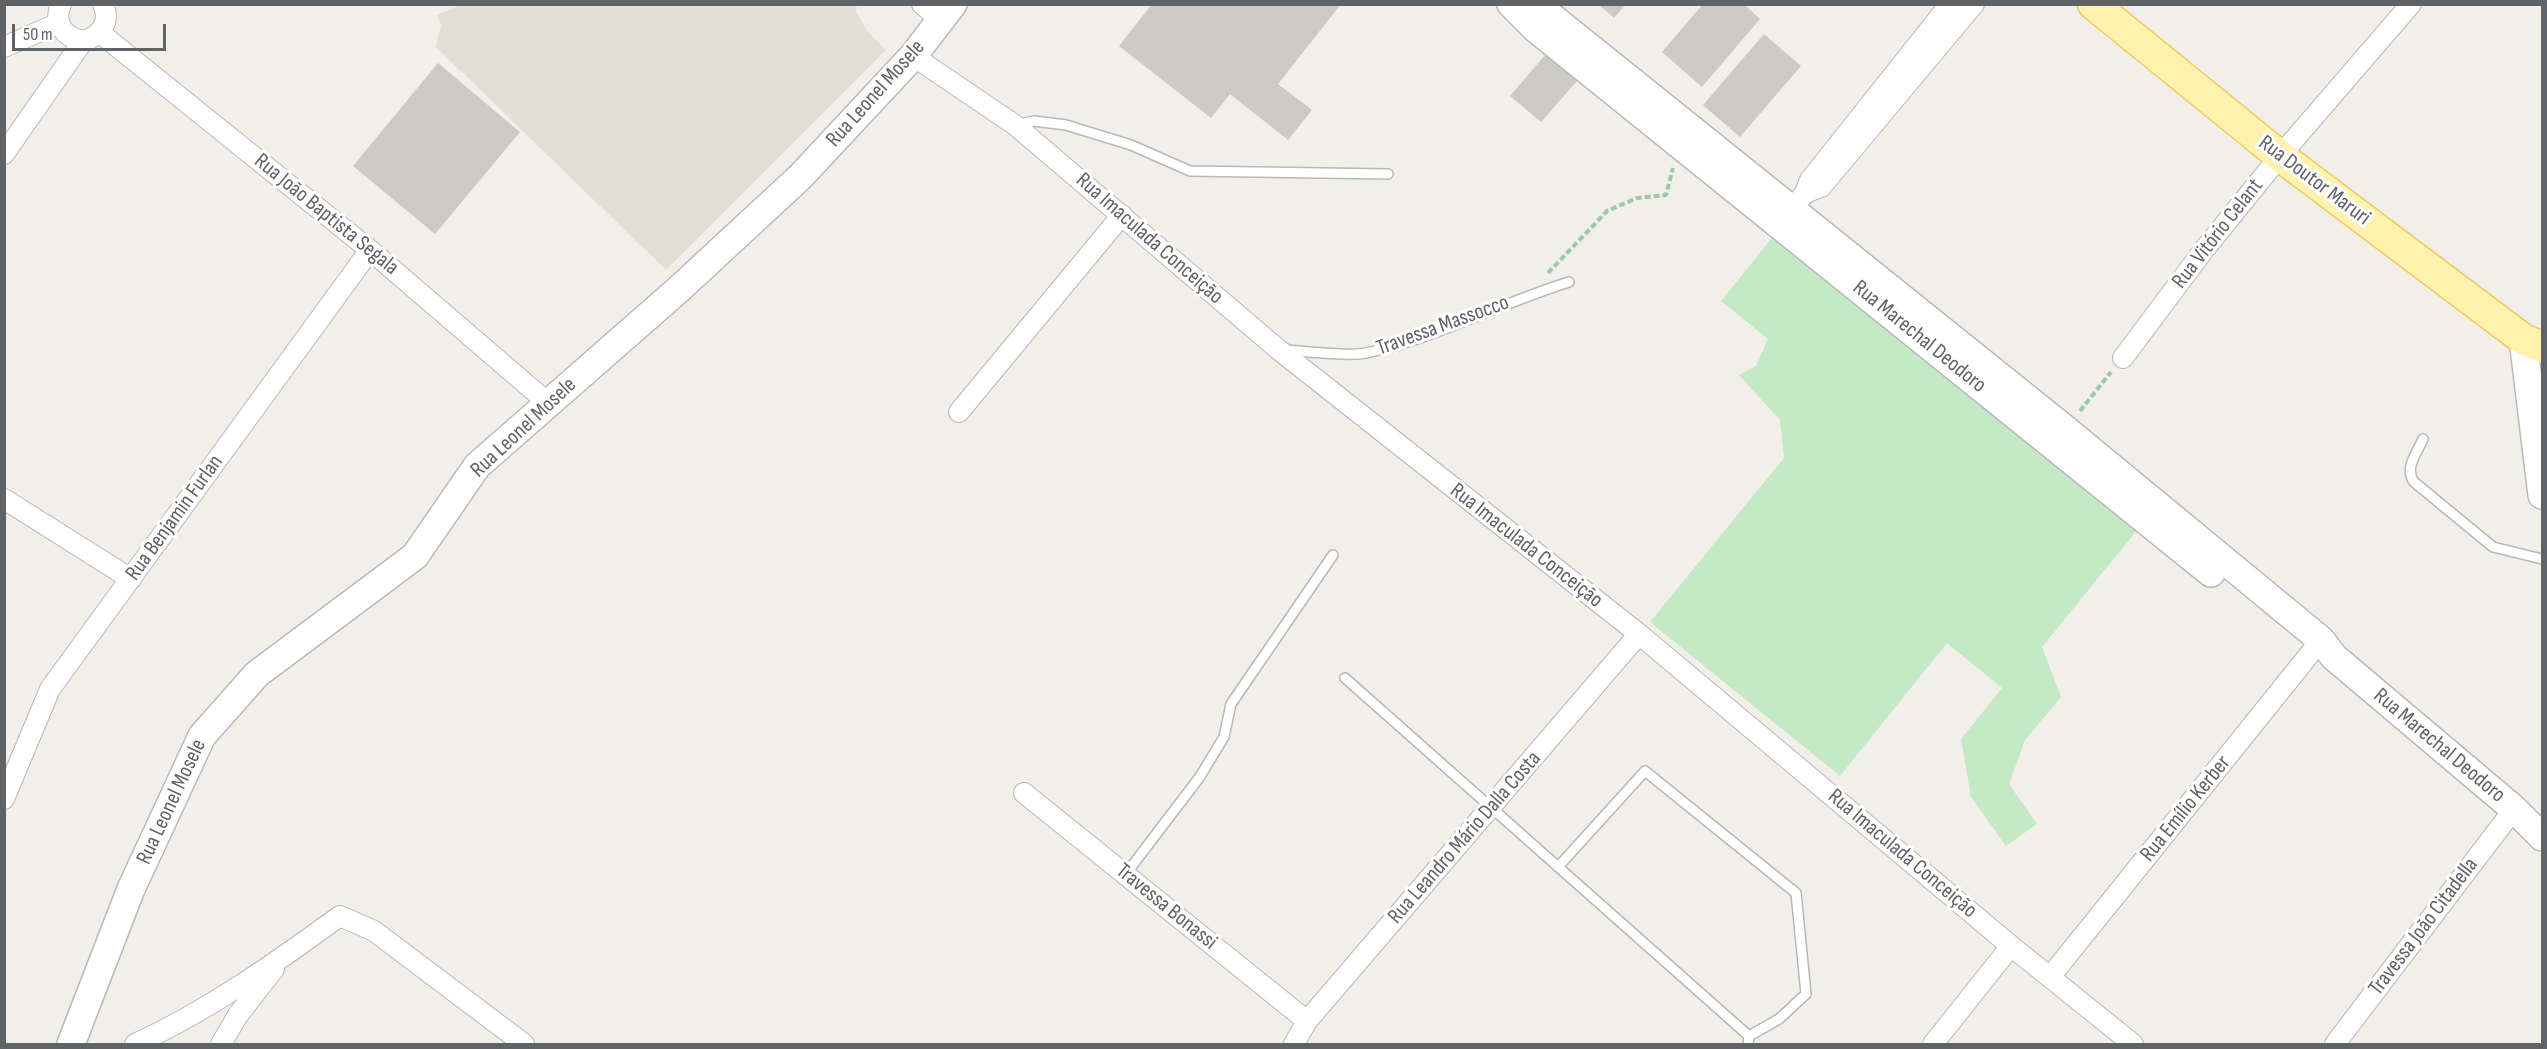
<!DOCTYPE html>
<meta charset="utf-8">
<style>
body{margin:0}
#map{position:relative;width:2547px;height:1049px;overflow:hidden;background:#f1efe8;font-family:"Sofia Sans Condensed",sans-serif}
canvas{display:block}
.frame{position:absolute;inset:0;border:6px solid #5f6368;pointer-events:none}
.scale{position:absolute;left:12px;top:24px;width:154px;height:27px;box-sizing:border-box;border:3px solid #5f6368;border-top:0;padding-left:8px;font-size:18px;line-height:21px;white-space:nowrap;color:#5f6368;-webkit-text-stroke:4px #fff;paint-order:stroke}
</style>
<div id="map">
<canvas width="2547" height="1049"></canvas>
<div class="frame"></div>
<div class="scale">50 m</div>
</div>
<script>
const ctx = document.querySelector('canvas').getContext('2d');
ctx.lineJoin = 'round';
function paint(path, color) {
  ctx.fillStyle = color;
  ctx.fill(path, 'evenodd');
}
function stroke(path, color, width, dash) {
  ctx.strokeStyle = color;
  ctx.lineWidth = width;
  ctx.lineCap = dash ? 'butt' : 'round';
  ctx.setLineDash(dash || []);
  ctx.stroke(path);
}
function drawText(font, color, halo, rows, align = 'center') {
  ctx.font = font + ' "Sofia Sans Condensed",sans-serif';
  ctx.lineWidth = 6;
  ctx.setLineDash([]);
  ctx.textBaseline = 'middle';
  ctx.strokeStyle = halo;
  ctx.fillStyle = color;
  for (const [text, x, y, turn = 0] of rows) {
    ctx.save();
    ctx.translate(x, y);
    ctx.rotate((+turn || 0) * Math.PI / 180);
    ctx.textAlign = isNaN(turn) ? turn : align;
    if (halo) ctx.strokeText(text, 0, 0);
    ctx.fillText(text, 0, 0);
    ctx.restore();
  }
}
const education = new Path2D(`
 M 857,4 L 856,11 L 867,31 L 886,50 L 666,270 L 436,47 L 441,25 L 437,15 L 461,5 Z`);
const green = new Path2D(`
 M 1776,233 L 2138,529 L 2042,647 L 2061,697 L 2025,740 L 2009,784 L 2037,824 L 2006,846 L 1971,797 L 1961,739 L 2002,688 L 1947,643 L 1840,776 L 1650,622 L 1784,458 L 1780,420 L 1739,375 L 1756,366 L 1768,339 L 1721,301 Z`);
const building = new Path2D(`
 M 1152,4 L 1341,4 L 1278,84 L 1312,110 L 1288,140 L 1230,94 L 1211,118 L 1119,46 Z
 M 1598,4 L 1626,4 L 1614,18 Z
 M 1703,4 L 1744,4 L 1760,19 L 1702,87 L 1662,52 Z
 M 1764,34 L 1801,66 L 1740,137 L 1703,105 Z
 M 1546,54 L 1577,81 L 1541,122 L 1510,96 Z
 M 438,63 L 520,132 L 435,234 L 353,166 Z`);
const path = new Path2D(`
 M 1548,273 L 1607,211 L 1637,198 L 1666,195 L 1673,168
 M 2080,411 L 2111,372`);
const lane = new Path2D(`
 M 1015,125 L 1034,121 L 1066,125 L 1131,145 L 1190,171 L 1388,174
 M 1284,350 C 1305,351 1348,357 1366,353 C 1437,338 1501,303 1569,282
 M 2423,439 C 2417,453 2404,468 2414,482 L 2493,547 L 2542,559
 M 1345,678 L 1749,1036 L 1748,1044
 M 1558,867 L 1645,771 L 1796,893 L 1806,994 L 1779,1019 L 1749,1036
 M 1125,875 L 1199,778 L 1224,737 L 1231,704 L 1333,555`);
const street = new Path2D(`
 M 61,4 C 53,24 64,37 83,41 C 101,36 111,23 103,4
 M 922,4 L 941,20
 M 100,33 L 370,250 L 548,403
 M 4,47 L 59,23
 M 913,56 L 1015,125 L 1279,350 L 1639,634 L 2011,946 L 2133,1044
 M 4,154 L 83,41
 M 1805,193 L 1821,187 L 1974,4
 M 1783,220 L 1805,193 L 1810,180 L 1950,4
 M 2123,358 L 2203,251 L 2280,156 L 2411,4
 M 959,412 L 1122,215
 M 4,499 L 131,579
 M 1024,793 L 1307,1021
 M 4,799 L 50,689 L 370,250
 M 2050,977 L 2321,640
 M 135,1044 C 208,1011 275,963 340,916 L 374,931 L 524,1044
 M 221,1044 L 238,1015 L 274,969
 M 1294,1044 L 1307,1021 L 1639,634
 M 1933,1044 L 2011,946
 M 2335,1044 L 2514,809`);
const secondary = new Path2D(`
 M 1511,4 L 1536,29 L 2211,573
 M 1530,4 L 1548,14 L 2065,429 L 2321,640 L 2334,657 L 2514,809 L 2542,837
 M 2523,339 L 2542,495
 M 71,1044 L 131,889 L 202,736 L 257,674 L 415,556 L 477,466 L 679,289 L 800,177 L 913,56 L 953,4`);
const primary = new Path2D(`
 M 2093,4 L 2280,156 L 2523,339 L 2542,347`);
const streetNames = [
 ["Rua Leonel Mosele",876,94,-48],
 ["Rua Doutor Maruri",2314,181,37],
 ["Rua João Baptista Segala",326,215,39],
 ["Rua Vitório Celant",2218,234,-52],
 ["Rua Imaculada Conceição",1149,239,41],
 ["Travessa Massocco",1443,326,-20],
 ["Rua Marechal Deodoro",1919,337,39],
 ["Rua Leonel Mosele",524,428,-43],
 ["Rua Benjamin Furlan",175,518,-54],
 ["Rua Imaculada Conceição",1526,546,38],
 ["Rua Marechal Deodoro",2439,746,40],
 ["Rua Leonel Mosele",172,802,-65],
 ["Rua Emílio Kerber",2186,809,-51],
 ["Rua Leandro Mário Dalla Costa",1465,838,-49],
 ["Rua Imaculada Conceição",1902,854,40],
 ["Travessa Bonassi",1166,907,39],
 ["Travessa João Citadella",2424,927,-53]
];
paint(education, '#e1ded6');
paint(green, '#c5e8c5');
paint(building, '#cccac5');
stroke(lane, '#b5b8bc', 12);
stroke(street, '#b5b8bc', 22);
stroke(secondary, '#b6babf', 30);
stroke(primary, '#f2c960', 33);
stroke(path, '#9cc7a9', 4, [6, 3]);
stroke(lane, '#fff', 9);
stroke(street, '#fff', 20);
stroke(secondary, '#fff', 27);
stroke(primary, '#fff2af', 30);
drawText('22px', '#5f6368', '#fff', streetNames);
</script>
